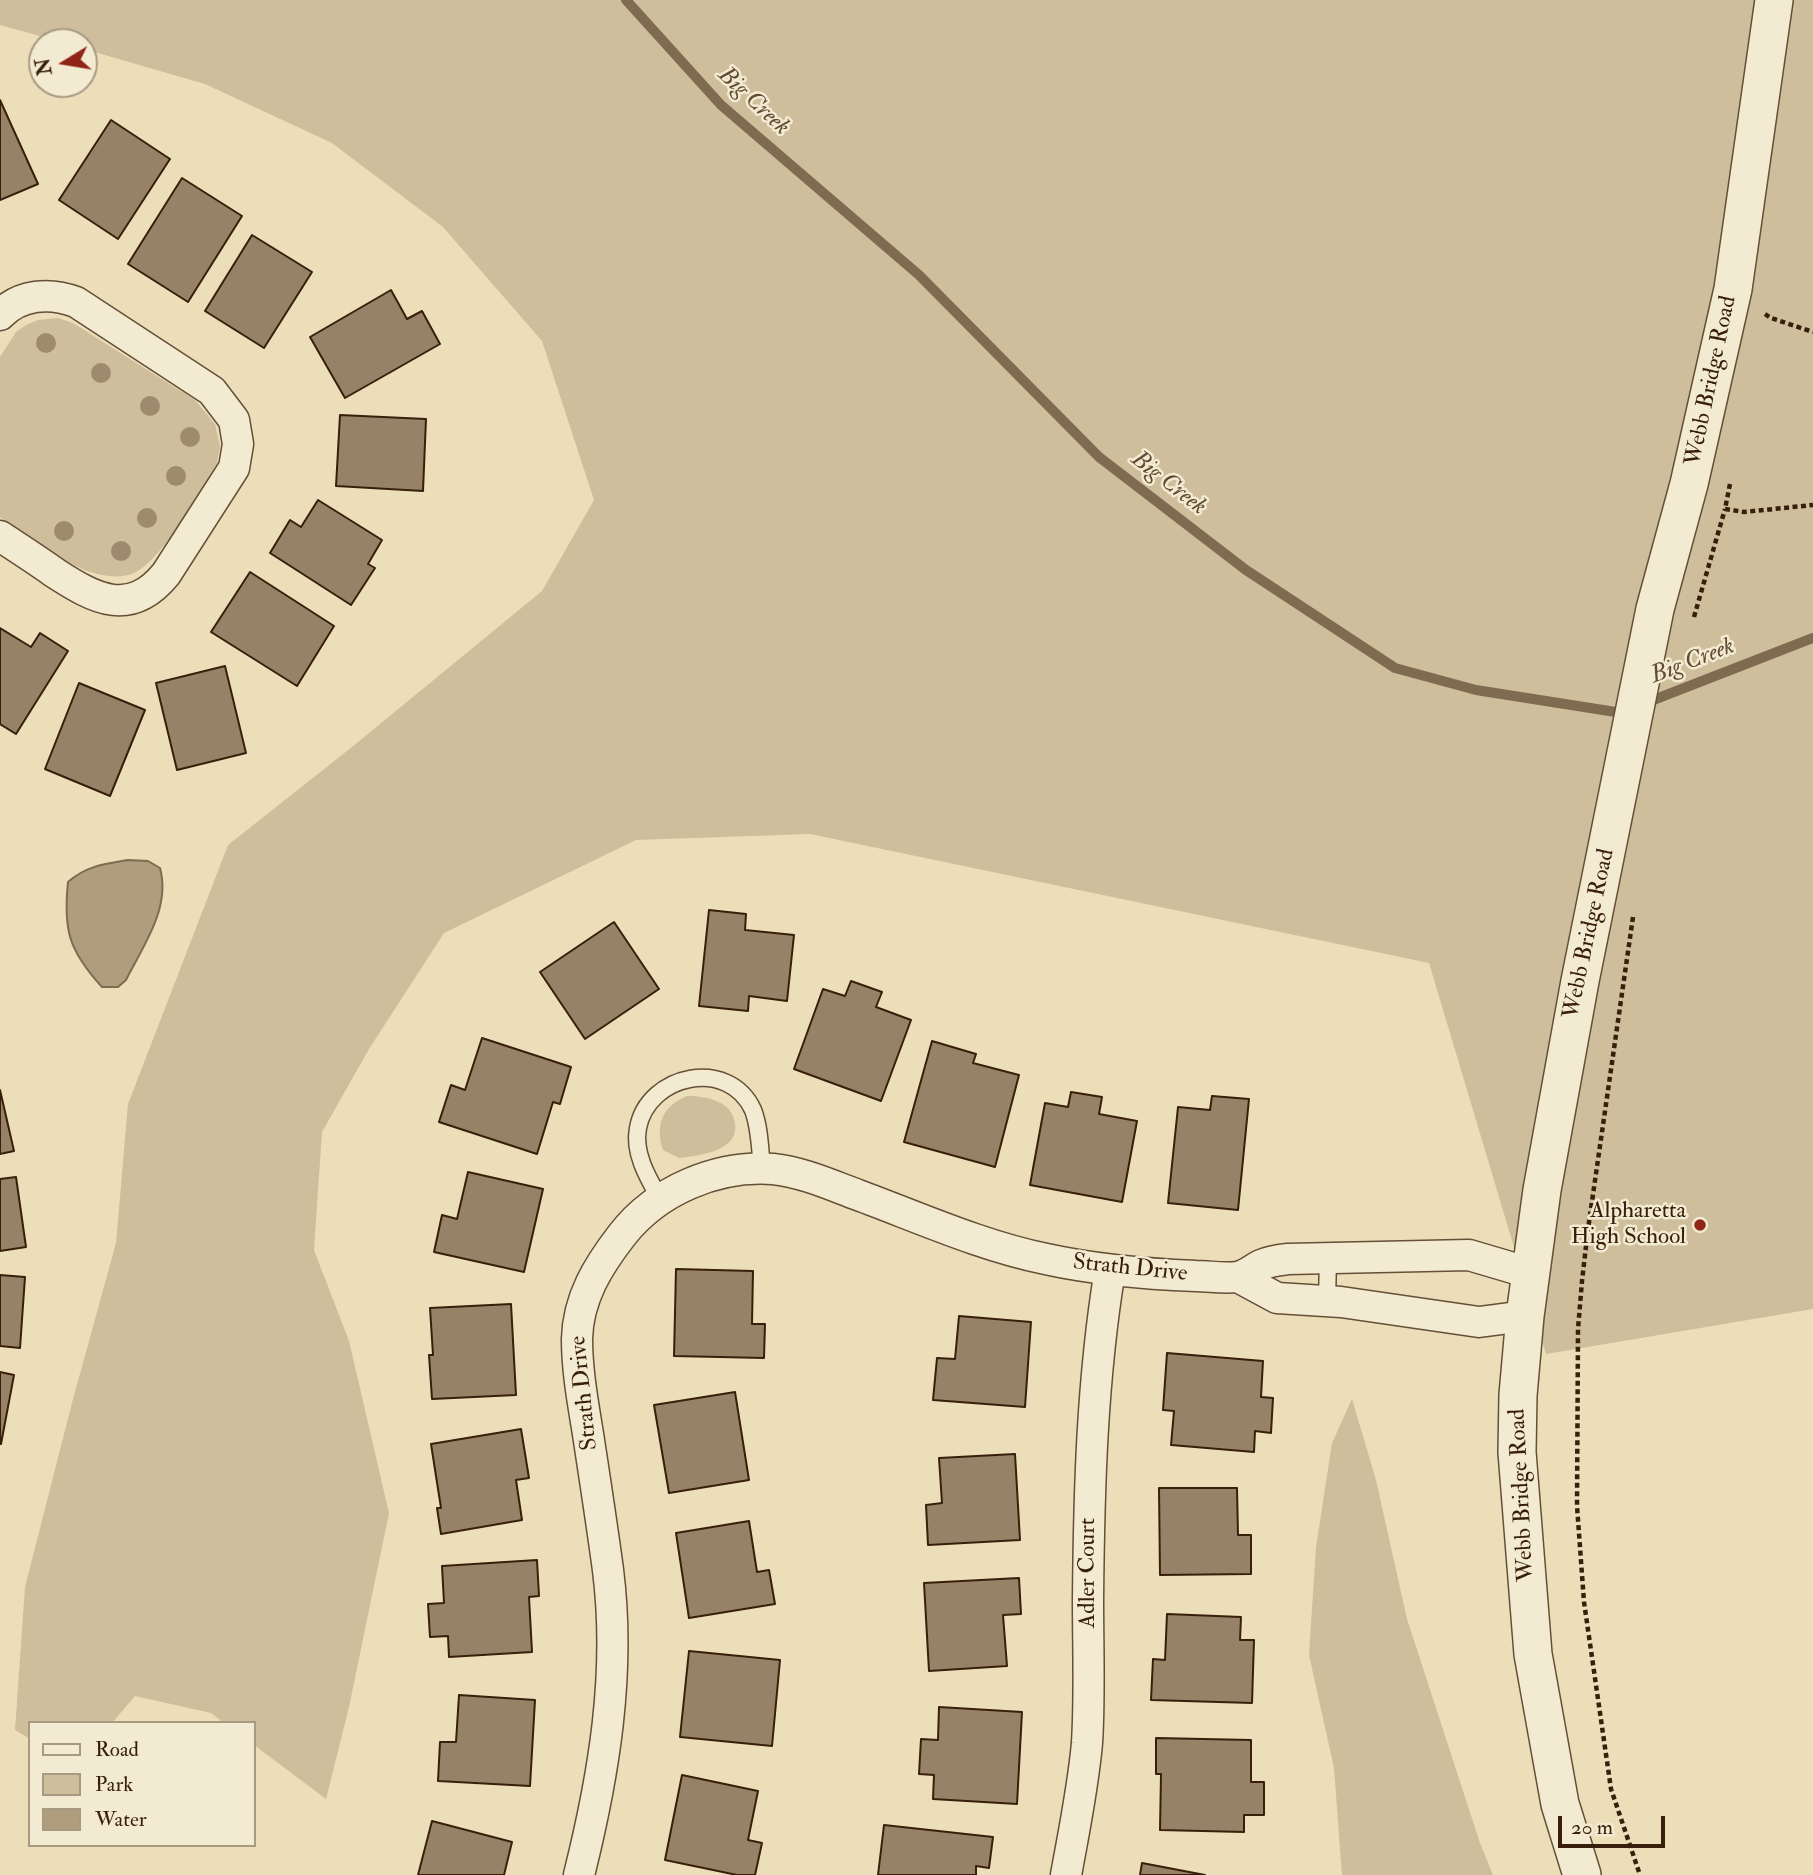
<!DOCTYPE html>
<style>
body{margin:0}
#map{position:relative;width:1813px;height:1875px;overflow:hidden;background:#eddeba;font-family:"IM FELL Double Pica",serif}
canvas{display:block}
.legend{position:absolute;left:28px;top:1721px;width:228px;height:126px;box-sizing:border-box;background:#f3ead2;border:2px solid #a89982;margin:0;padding:9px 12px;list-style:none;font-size:21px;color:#381f0b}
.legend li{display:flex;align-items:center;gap:14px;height:35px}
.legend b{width:35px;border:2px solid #a89982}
.north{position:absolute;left:28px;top:28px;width:70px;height:70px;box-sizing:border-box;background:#f3ead2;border:2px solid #a89982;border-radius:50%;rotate:259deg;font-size:19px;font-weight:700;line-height:28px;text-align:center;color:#381f0b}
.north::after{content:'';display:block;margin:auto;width:24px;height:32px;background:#8f2418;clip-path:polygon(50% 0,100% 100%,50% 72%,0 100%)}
.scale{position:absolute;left:1558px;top:1816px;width:107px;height:32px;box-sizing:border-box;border:4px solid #381f0b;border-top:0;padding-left:9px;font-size:21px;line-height:24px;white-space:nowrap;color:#381f0b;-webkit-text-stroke:5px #f3ead2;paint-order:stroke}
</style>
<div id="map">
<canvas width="1813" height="1875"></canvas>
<ul class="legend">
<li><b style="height:9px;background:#f3ead2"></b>Road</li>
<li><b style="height:19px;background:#cebe9c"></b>Park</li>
<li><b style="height:19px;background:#af9d7e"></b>Water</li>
</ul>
<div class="north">N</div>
<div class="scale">20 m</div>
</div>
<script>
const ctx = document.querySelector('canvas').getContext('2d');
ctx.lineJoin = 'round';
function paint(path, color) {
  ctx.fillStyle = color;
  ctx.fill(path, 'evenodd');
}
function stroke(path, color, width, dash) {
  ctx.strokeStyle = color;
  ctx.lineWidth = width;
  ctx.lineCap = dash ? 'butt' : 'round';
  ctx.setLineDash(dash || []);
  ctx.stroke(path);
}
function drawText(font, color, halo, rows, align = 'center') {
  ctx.font = font + ' "IM FELL Double Pica",serif';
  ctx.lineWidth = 5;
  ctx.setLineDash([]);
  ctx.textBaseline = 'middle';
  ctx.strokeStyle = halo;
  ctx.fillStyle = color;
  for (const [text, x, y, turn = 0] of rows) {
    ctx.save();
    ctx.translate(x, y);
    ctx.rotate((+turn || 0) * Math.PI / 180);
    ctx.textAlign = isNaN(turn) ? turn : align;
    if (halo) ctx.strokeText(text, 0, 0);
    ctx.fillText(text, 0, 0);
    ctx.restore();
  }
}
const green = new Path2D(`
 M 0,0 L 1813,0 L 1813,1309 L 1546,1354 L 1429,963 L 810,834 L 636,840 L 444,933 L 369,1049 L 322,1132 L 314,1250 L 349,1341 L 389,1513 L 349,1707 L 326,1799 L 254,1745 L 254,1723 L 224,1723 L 211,1713 L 135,1696 L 112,1723 L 30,1723 L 30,1739 L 15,1730 L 25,1587 L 73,1399 L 116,1243 L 128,1104 L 228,845 L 352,747 L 542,591 L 594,500 L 542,341 L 443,227 L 332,143 L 205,84 L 84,49 L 84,42 L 61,42 L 0,25 Z
 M 58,318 L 73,323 L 195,400 L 215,424 L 220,446 L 217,463 C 199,491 163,560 134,573 C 119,580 96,575 82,569 C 57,558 24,532 0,517 L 0,357 L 16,332 L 26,325 L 38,320 Z
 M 687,1096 C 706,1096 733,1101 735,1124 C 736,1132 734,1139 727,1144 C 715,1154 694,1156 679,1158 L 663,1150 C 655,1125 662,1106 687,1096 Z
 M 1352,1399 L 1376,1480 L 1407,1619 L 1480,1843 L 1493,1875 L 1342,1875 L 1334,1768 L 1309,1655 L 1316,1547 L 1332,1443 Z`);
const water = new Path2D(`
 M 128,860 L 148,861 L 160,868 C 171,908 143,946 126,980 L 118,987 L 102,987 C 69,951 63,930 68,882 C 86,866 104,864 128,860 Z`);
const stream = new Path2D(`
 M 626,0 L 721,105 L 919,275 L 1099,457 L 1246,570 L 1395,668 L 1476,690 L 1622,713 L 1628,710
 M 1643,704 L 1813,638`);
const building = new Path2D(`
 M 0,100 L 38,184 L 0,200 Z
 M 111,120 L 170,159 L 118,239 L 59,200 Z
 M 182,178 L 242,216 L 188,302 L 128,264 Z
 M 252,235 L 312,272 L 264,348 L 205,311 Z
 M 391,290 L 407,319 L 422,311 L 440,344 L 345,398 L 310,337 Z
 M 340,415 L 426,419 L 423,491 L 336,486 Z
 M 318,500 L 382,540 L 368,564 L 375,568 L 351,605 L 270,553 L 290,520 L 301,527 Z
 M 250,572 L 334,626 L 297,686 L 211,632 Z
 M 0,628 L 31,647 L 40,633 L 68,651 L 16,734 L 0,724 Z
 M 225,666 L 246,753 L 177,770 L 156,683 Z
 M 79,683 L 145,710 L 110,796 L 45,769 Z
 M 709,910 L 746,914 L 745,930 L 794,935 L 787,1001 L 749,996 L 748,1011 L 699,1006 Z
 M 614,922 L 659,989 L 585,1039 L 540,972 Z
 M 851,981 L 882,992 L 876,1007 L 911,1020 L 881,1101 L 794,1069 L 823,989 L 845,996 Z
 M 482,1038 L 571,1067 L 560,1104 L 553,1102 L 537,1154 L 439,1122 L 451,1085 L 465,1090 Z
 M 932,1041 L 976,1054 L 973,1063 L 1019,1075 L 995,1167 L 904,1142 Z
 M 0,1090 L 14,1151 L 0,1154 Z
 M 1071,1092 L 1102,1097 L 1099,1114 L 1137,1121 L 1122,1202 L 1030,1185 L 1045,1103 L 1068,1107 Z
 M 1212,1096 L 1249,1099 L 1238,1210 L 1168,1203 L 1178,1107 L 1210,1110 Z
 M 468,1172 L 543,1189 L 524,1272 L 434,1252 L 442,1215 L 457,1219 Z
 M 16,1177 L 26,1247 L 0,1251 L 0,1179 Z
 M 676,1269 L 753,1271 L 752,1324 L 765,1324 L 764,1358 L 674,1356 Z
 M 0,1275 L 25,1277 L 20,1348 L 0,1346 Z
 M 511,1304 L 516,1395 L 432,1399 L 429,1355 L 433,1355 L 430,1308 Z
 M 959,1316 L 1031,1322 L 1025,1407 L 933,1400 L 937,1358 L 955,1359 Z
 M 1167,1353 L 1263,1361 L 1261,1397 L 1273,1398 L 1271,1433 L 1255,1431 L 1254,1452 L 1171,1445 L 1174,1411 L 1163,1410 Z
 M 0,1372 L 14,1375 L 1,1444 L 0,1444 Z
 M 735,1392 L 749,1480 L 669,1493 L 654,1405 Z
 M 521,1429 L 529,1478 L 516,1480 L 522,1520 L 441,1534 L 437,1508 L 441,1508 L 431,1444 Z
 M 1015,1454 L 1020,1540 L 928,1545 L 926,1505 L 942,1503 L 939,1458 Z
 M 1159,1488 L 1237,1488 L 1238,1535 L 1251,1535 L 1251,1574 L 1160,1575 Z
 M 749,1521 L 757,1572 L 769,1570 L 775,1604 L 689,1618 L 676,1533 Z
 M 537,1560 L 539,1596 L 529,1597 L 532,1652 L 449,1657 L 448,1636 L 430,1637 L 428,1604 L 444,1603 L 442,1566 Z
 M 1019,1578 L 1021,1614 L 1003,1615 L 1007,1666 L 929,1671 L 924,1583 Z
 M 1167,1614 L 1241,1617 L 1240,1640 L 1254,1640 L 1252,1703 L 1151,1700 L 1153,1659 L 1165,1660 Z
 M 689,1651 L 780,1660 L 772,1746 L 680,1737 Z
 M 459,1695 L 535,1700 L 530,1786 L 438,1781 L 440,1742 L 456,1742 Z
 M 939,1707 L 1022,1712 L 1017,1804 L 933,1799 L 934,1775 L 919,1774 L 921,1739 L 938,1740 Z
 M 1156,1738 L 1251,1740 L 1251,1782 L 1264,1782 L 1264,1815 L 1244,1815 L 1244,1832 L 1160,1830 L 1161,1774 L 1156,1774 Z
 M 682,1775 L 758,1791 L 748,1840 L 762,1843 L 755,1875 L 737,1875 L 665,1860 Z
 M 432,1821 L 512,1842 L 504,1875 L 418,1875 Z
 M 884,1825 L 993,1837 L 989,1868 L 976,1866 L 976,1875 L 878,1875 Z
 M 1142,1863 L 1205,1875 L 1140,1875 Z`);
const path = new Path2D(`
 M 1765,314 L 1771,318 L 1813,332
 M 1730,484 L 1725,509 L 1744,512 L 1813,505
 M 1694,617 L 1725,509
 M 1633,917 L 1588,1229 L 1582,1281 L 1578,1329 L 1577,1506 L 1584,1602 L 1611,1789 L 1640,1875`);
const service = new Path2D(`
 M 660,1199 C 648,1178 633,1153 638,1128 C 648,1074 729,1057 753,1110 C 760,1128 760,1150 762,1169
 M 1327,1301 L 1328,1258`);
const minor = new Path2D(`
 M 0,315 C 20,294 50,292 76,302 L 212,391 L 234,420 L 238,444 L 234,468 L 166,574 C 130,618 95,599 55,573 C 37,560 18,548 0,536
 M 1238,1277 L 1277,1298 L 1341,1302 L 1479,1322 L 1525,1316
 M 579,1875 C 604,1775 621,1673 608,1570 C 602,1525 595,1480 588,1434 C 583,1403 577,1371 577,1339 C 578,1298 598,1266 622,1235 C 657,1190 717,1165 773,1169 C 802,1172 831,1185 858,1195 C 920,1218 982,1246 1046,1259 C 1096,1270 1145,1274 1196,1276 C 1209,1276 1224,1279 1237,1277 C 1246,1276 1253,1269 1261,1265 C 1270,1261 1279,1260 1288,1259 L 1469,1255 L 1530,1273
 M 1066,1875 C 1074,1831 1083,1788 1087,1743 C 1090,1695 1088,1648 1088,1600 C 1089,1489 1092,1379 1110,1270`);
const tertiary = new Path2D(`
 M 1582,1875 L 1560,1804 L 1533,1654 L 1517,1452 L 1518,1395 L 1525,1316 L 1542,1190 L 1580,981 L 1655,609 L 1689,484 L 1733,289 L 1774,0`);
const trees = [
 [46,343],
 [101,373],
 [150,406],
 [190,437],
 [176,476],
 [147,518],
 [64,531],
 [121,551]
];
const markers = [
 [1700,1225,7,"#8f2418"]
];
const streetNames = [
 ["Webb Bridge Road",1712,381,-78],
 ["Webb Bridge Road",1590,934,-78],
 ["Strath Drive",1130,1269,6],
 ["Strath Drive",585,1393,-96],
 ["Webb Bridge Road",1523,1495,-93],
 ["Adler Court",1089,1573,-90]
];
const poiNames = [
 ["Alpharetta",1686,1212],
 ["High School",1686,1238]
];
const waterNames = [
 ["Big Creek",753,102,43],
 ["Big Creek",1168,484,38],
 ["Big Creek",1693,662,-21]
];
paint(green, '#cebe9c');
paint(water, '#af9d7e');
stroke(water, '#7f6b50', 2);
stroke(stream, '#7f6b50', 10);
paint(building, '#968266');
stroke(building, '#381f0b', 2);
stroke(service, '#654f37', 19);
stroke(minor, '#654f37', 33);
stroke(tertiary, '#654f37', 40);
stroke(path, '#381f0b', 4.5, [5, 3.5]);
stroke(service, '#f3ead2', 16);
stroke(minor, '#f3ead2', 30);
stroke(tertiary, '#f3ead2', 37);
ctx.fillStyle = '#9e8b6e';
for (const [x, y] of trees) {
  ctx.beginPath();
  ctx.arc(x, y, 10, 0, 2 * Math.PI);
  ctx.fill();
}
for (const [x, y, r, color] of markers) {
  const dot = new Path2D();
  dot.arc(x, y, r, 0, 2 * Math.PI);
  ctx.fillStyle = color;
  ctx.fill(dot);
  stroke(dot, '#f3ead2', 2.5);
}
drawText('23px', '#381f0b', '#f3ead2', streetNames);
drawText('23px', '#381f0b', '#f3ead2', poiNames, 'right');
drawText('italic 24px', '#624b33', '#f3ead2', waterNames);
</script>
